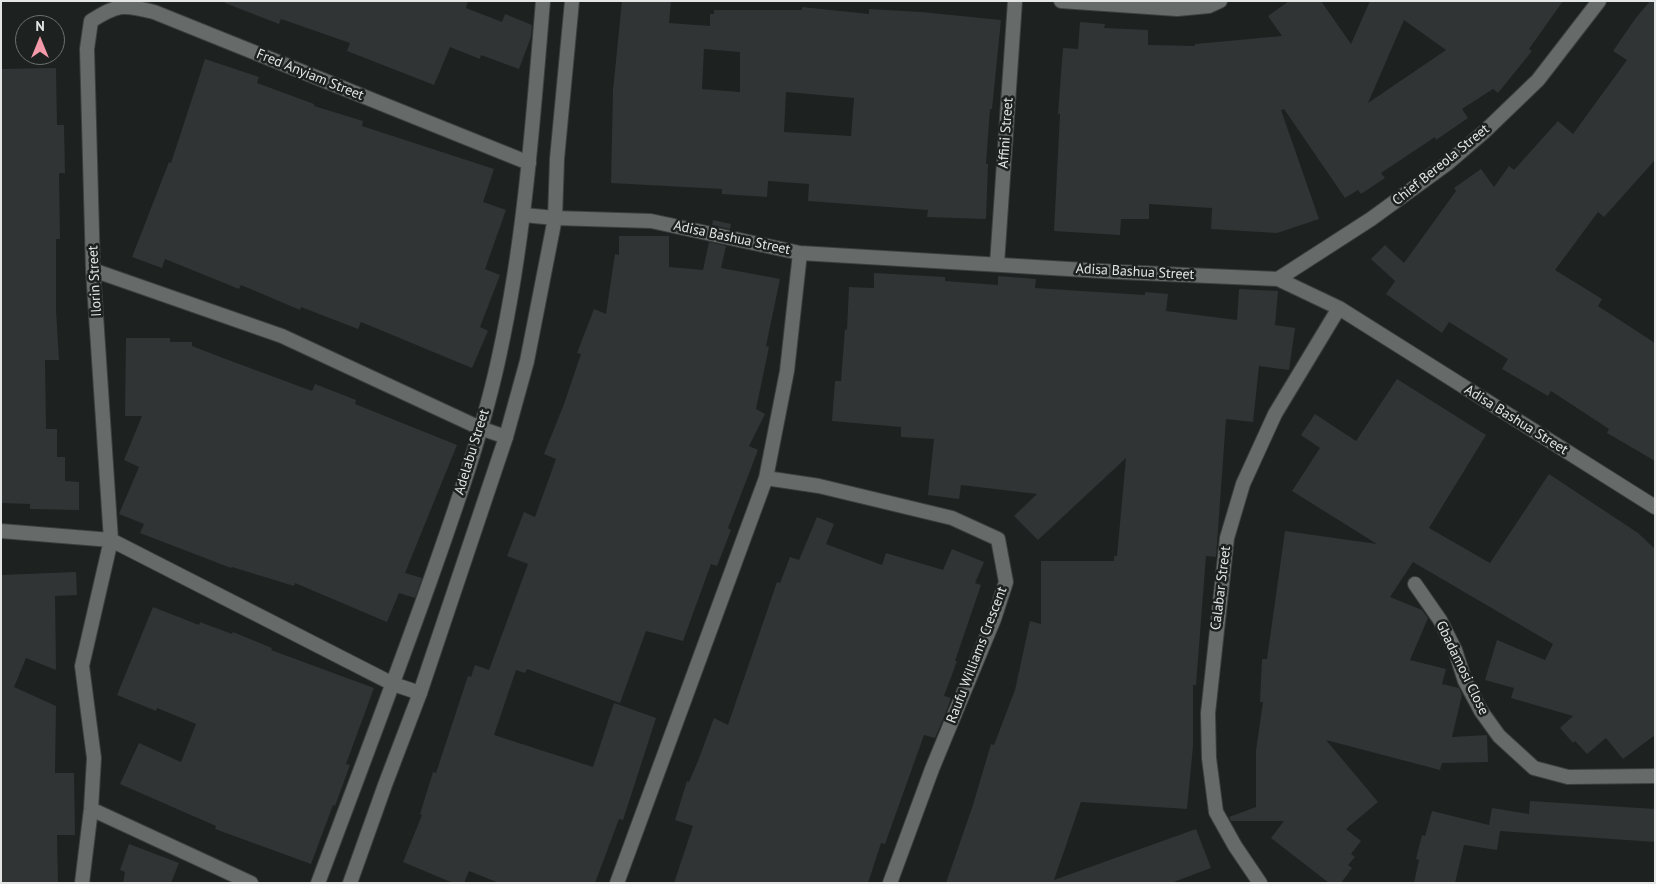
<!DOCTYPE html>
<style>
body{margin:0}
#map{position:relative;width:1656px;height:884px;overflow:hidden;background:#1d2120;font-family:"PT Sans",sans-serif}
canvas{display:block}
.frame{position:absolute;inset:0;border:2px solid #e4e6e6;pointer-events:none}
.north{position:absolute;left:15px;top:15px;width:50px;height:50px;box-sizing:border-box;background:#1d2120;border:1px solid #6d706f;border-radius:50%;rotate:0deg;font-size:14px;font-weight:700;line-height:20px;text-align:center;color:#e4e6e6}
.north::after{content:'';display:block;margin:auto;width:18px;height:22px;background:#f39aaa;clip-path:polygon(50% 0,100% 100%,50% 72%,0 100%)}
</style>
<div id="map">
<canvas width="1656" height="884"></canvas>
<div class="frame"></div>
<div class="north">N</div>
</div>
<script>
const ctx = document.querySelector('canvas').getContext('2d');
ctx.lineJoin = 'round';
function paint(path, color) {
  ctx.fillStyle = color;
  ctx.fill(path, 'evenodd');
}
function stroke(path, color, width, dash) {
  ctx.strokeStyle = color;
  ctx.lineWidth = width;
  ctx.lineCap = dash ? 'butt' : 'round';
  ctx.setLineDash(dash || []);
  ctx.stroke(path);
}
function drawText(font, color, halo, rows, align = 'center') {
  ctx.font = font + ' "PT Sans",sans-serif';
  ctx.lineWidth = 5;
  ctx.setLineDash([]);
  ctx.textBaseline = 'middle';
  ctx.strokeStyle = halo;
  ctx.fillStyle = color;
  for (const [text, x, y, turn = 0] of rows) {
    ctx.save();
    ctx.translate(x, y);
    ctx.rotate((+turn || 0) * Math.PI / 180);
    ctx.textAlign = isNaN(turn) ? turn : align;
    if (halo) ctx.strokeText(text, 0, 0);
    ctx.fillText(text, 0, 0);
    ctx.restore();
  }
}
const building = new Path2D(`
 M 225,1 L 468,1 L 466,8 L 502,22 L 505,14 L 532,25 L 531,37 L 519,69 L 481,55 L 480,59 L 450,47 L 434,85 L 347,51 L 350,43 L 281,19 L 279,24 L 225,3 Z
 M 622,1 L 671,1 L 669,23 L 710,26 L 710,14 L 714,14 L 714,10 L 802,10 L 802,7 L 869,14 L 869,9 L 921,12 L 1001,20 L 992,109 L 990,109 L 986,164 L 988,164 L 986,219 L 927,217 L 928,210 L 808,201 L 809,184 L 768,181 L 767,197 L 722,194 L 722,189 L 611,183 L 613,90 ZM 704,49 L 740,52 L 740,92 L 702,89 ZM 786,92 L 854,98 L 851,136 L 784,132 Z
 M 1289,1 L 1321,1 L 1351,44 L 1370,1 L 1563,1 L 1529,49 L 1532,51 L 1498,93 L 1493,89 L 1462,109 L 1468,118 L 1436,140 L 1435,137 L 1381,173 L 1385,178 L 1361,194 L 1358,190 L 1345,198 L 1284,109 L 1281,110 L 1319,219 L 1277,233 L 1211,229 L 1212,208 L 1149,204 L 1149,219 L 1121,219 L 1120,235 L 1054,231 L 1060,114 L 1058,114 L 1063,48 L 1078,49 L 1080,22 L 1105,24 L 1104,28 L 1148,30 L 1148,45 L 1195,46 L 1195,44 L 1282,36 L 1268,16 ZM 1404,20 L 1446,50 L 1368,103 Z
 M 1650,1 L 1655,1 L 1655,160 L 1604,217 L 1598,212 L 1555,270 L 1602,299 L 1598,306 L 1655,343 L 1655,461 L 1607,433 L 1609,429 L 1551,391 L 1548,396 L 1502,369 L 1508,359 L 1449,322 L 1442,333 L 1386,294 L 1395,281 L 1371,259 L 1385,245 L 1404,263 L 1456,191 L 1454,188 L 1481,169 L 1494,187 L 1509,166 L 1514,170 L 1558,121 L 1573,134 L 1627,60 L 1613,51 L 1635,19 Z
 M 205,59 L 259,77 L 257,83 L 314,104 L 314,106 L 363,121 L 362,126 L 494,169 L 483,202 L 506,210 L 485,269 L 500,275 L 480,327 L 488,331 L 472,368 L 361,322 L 358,329 L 301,307 L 300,310 L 241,285 L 239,289 L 165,259 L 162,268 L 132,257 L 169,162 L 171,163 Z
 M 56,68 L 57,125 L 64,125 L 65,173 L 59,173 L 60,239 L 56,239 L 56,310 L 59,360 L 45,360 L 46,429 L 57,429 L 57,457 L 65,457 L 65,481 L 79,482 L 79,510 L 30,509 L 30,504 L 1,503 L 1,69 Z
 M 713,220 L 731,224 L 730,229 L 712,225 Z
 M 619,236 L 669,236 L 669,267 L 703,270 L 709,242 L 726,246 L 721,268 L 780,279 L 766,346 L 769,347 L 756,409 L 765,414 L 749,446 L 758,450 L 728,528 L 731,530 L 717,566 L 711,564 L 683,641 L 646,631 L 620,703 L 527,669 L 525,673 L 516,670 L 494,735 L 593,767 L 614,703 L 656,718 L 623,820 L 619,819 L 595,883 L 499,883 L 469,871 L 464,883 L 453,883 L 403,862 L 422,815 L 420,814 L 433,772 L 436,773 L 468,676 L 471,677 L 475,665 L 489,670 L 528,564 L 507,556 L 524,512 L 535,517 L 556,459 L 544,454 L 564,404 L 581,354 L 577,353 L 594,309 L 606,314 L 615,254 L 619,255 Z
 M 874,273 L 945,277 L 945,281 L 998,285 L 998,276 L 1036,279 L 1035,288 L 1145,295 L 1145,292 L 1168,294 L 1166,311 L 1237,320 L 1239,289 L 1278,291 L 1275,325 L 1295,328 L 1289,370 L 1259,366 L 1253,422 L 1226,419 L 1216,557 L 1206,556 L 1196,685 L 1193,685 L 1193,746 L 1187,809 L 1081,802 L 1054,880 L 1196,829 L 1211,868 L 1171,883 L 1054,883 L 1053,881 L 1053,883 L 946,883 L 973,805 L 991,744 L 994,745 L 1015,690 L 1030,621 L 1041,624 L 1041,561 L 1114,561 L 1114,556 L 1117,556 L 1126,458 L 1038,540 L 1014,516 L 1037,494 L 961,485 L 959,499 L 928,495 L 934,439 L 901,437 L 901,427 L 832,421 L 835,381 L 841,381 L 845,329 L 847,330 L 849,287 L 874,288 Z
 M 126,338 L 170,338 L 170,342 L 192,342 L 192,346 L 223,358 L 312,391 L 315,384 L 356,400 L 355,404 L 457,445 L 405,573 L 422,578 L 415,598 L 399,593 L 387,622 L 295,583 L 294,586 L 232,567 L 231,568 L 140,533 L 144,524 L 119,514 L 139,467 L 124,460 L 142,416 L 125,416 Z
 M 1397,379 L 1486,435 L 1429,528 L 1490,563 L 1549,474 L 1638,533 L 1655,549 L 1655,735 L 1623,759 L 1606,738 L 1587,754 L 1575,741 L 1573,743 L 1560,728 L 1573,716 L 1511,698 L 1514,688 L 1485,680 L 1497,640 L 1545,660 L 1553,644 L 1413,562 L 1390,597 L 1422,610 L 1428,618 L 1410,660 L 1446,669 L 1442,684 L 1459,688 L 1462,695 L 1452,737 L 1487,735 L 1488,762 L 1442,763 L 1440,770 L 1326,740 L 1378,802 L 1346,829 L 1361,841 L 1351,854 L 1355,857 L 1348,865 L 1352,868 L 1341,883 L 1329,883 L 1271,838 L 1284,821 L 1231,821 L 1229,817 L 1256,807 L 1256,751 L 1263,702 L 1260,702 L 1262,659 L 1267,659 L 1285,531 L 1377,544 L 1292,491 L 1320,448 L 1301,435 L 1315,414 L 1356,441 Z
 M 817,517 L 834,524 L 826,544 L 882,565 L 886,553 L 943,570 L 952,549 L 984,562 L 975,583 L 981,585 L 955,661 L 957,661 L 944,696 L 951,698 L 945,715 L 935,738 L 924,735 L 885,844 L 881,843 L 868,883 L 674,883 L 693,826 L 675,820 L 687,781 L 689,782 L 698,761 L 714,718 L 728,725 L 777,582 L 780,583 L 790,557 L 799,560 Z
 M 76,572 L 77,595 L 55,596 L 56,670 L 26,658 L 14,687 L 56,706 L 55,773 L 74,773 L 75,835 L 57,835 L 58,883 L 1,883 L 1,575 Z
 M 153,607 L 199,625 L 200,622 L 232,634 L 233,632 L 272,648 L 271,650 L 374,688 L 346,764 L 350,765 L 335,806 L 333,805 L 311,864 L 215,829 L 216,826 L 120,784 L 139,743 L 181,762 L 196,724 L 157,708 L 156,711 L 117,695 Z
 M 1530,801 L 1655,809 L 1655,842 L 1500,831 L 1497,850 L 1464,845 L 1455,883 L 1414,883 L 1419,860 L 1416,859 L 1422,835 L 1425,836 L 1432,811 L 1489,825 L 1492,808 L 1529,814 Z
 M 129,844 L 179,863 L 171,883 L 123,883 L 125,872 L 120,870 Z`);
const minor = new Path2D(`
 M 1061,1 L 1177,9 L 1209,6 L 1220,1
 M 524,215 L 555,218 L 651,221 L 800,253 L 1119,272 L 1278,279 L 1339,308 L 1655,507
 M 997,264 L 1015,1
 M 93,270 L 282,336 L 480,428 L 506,437
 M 1278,279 L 1371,219 L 1448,163 L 1484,132 L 1538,80 L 1599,1
 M 766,478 L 819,486 L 952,518 L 998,539 L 1006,582 L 994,619 L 932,769 L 890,883
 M 1,531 L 111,540 L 393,684 L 420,693
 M 1415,584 L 1440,620 L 1455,650 L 1465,681 L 1481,711 L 1499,736 L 1534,768 L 1568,777 L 1655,776
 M 91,809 L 251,883
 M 82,883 L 91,809 L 94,758 L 82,666 L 111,540 L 93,270 L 87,49 L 91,21 C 118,4 123,4 154,12 L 529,163
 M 617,883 L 766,478 L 787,371 L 800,253
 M 1260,883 L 1235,846 L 1216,812 L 1209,758 L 1208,713 L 1227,538 L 1243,484 L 1275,414 L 1339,308`);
const secondary = new Path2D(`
 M 318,883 C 356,782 394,682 430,581 C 456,507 484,429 500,352 C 525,237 533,119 543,1
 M 350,883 L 385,785 L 420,693 L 506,437 L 527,361 L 555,218 L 557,159 L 572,1`);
const streetNames = [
 ["Fred Anyiam Street",310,75,22],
 ["Affini Street",1006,133,-86],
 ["Chief Bereola Street",1441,165,-39],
 ["Adisa Bashua Street",732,238,12],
 ["Adisa Bashua Street",1135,272,3],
 ["Ilorin Street",95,281,-93],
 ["Adisa Bashua Street",1516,420,32],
 ["Adelabu Street",472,452,-73],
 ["Calabar Street",1221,588,-83],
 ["Raufu Williams Crescent",977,655,-69],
 ["Gbadamosi Close",1462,668,64]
];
paint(building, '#313434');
stroke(minor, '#3d3f3f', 16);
stroke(secondary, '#3d3f3f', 16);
stroke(minor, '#666a69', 14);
stroke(secondary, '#666a69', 14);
drawText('14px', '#e4e6e6', '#1d2120', streetNames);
</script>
